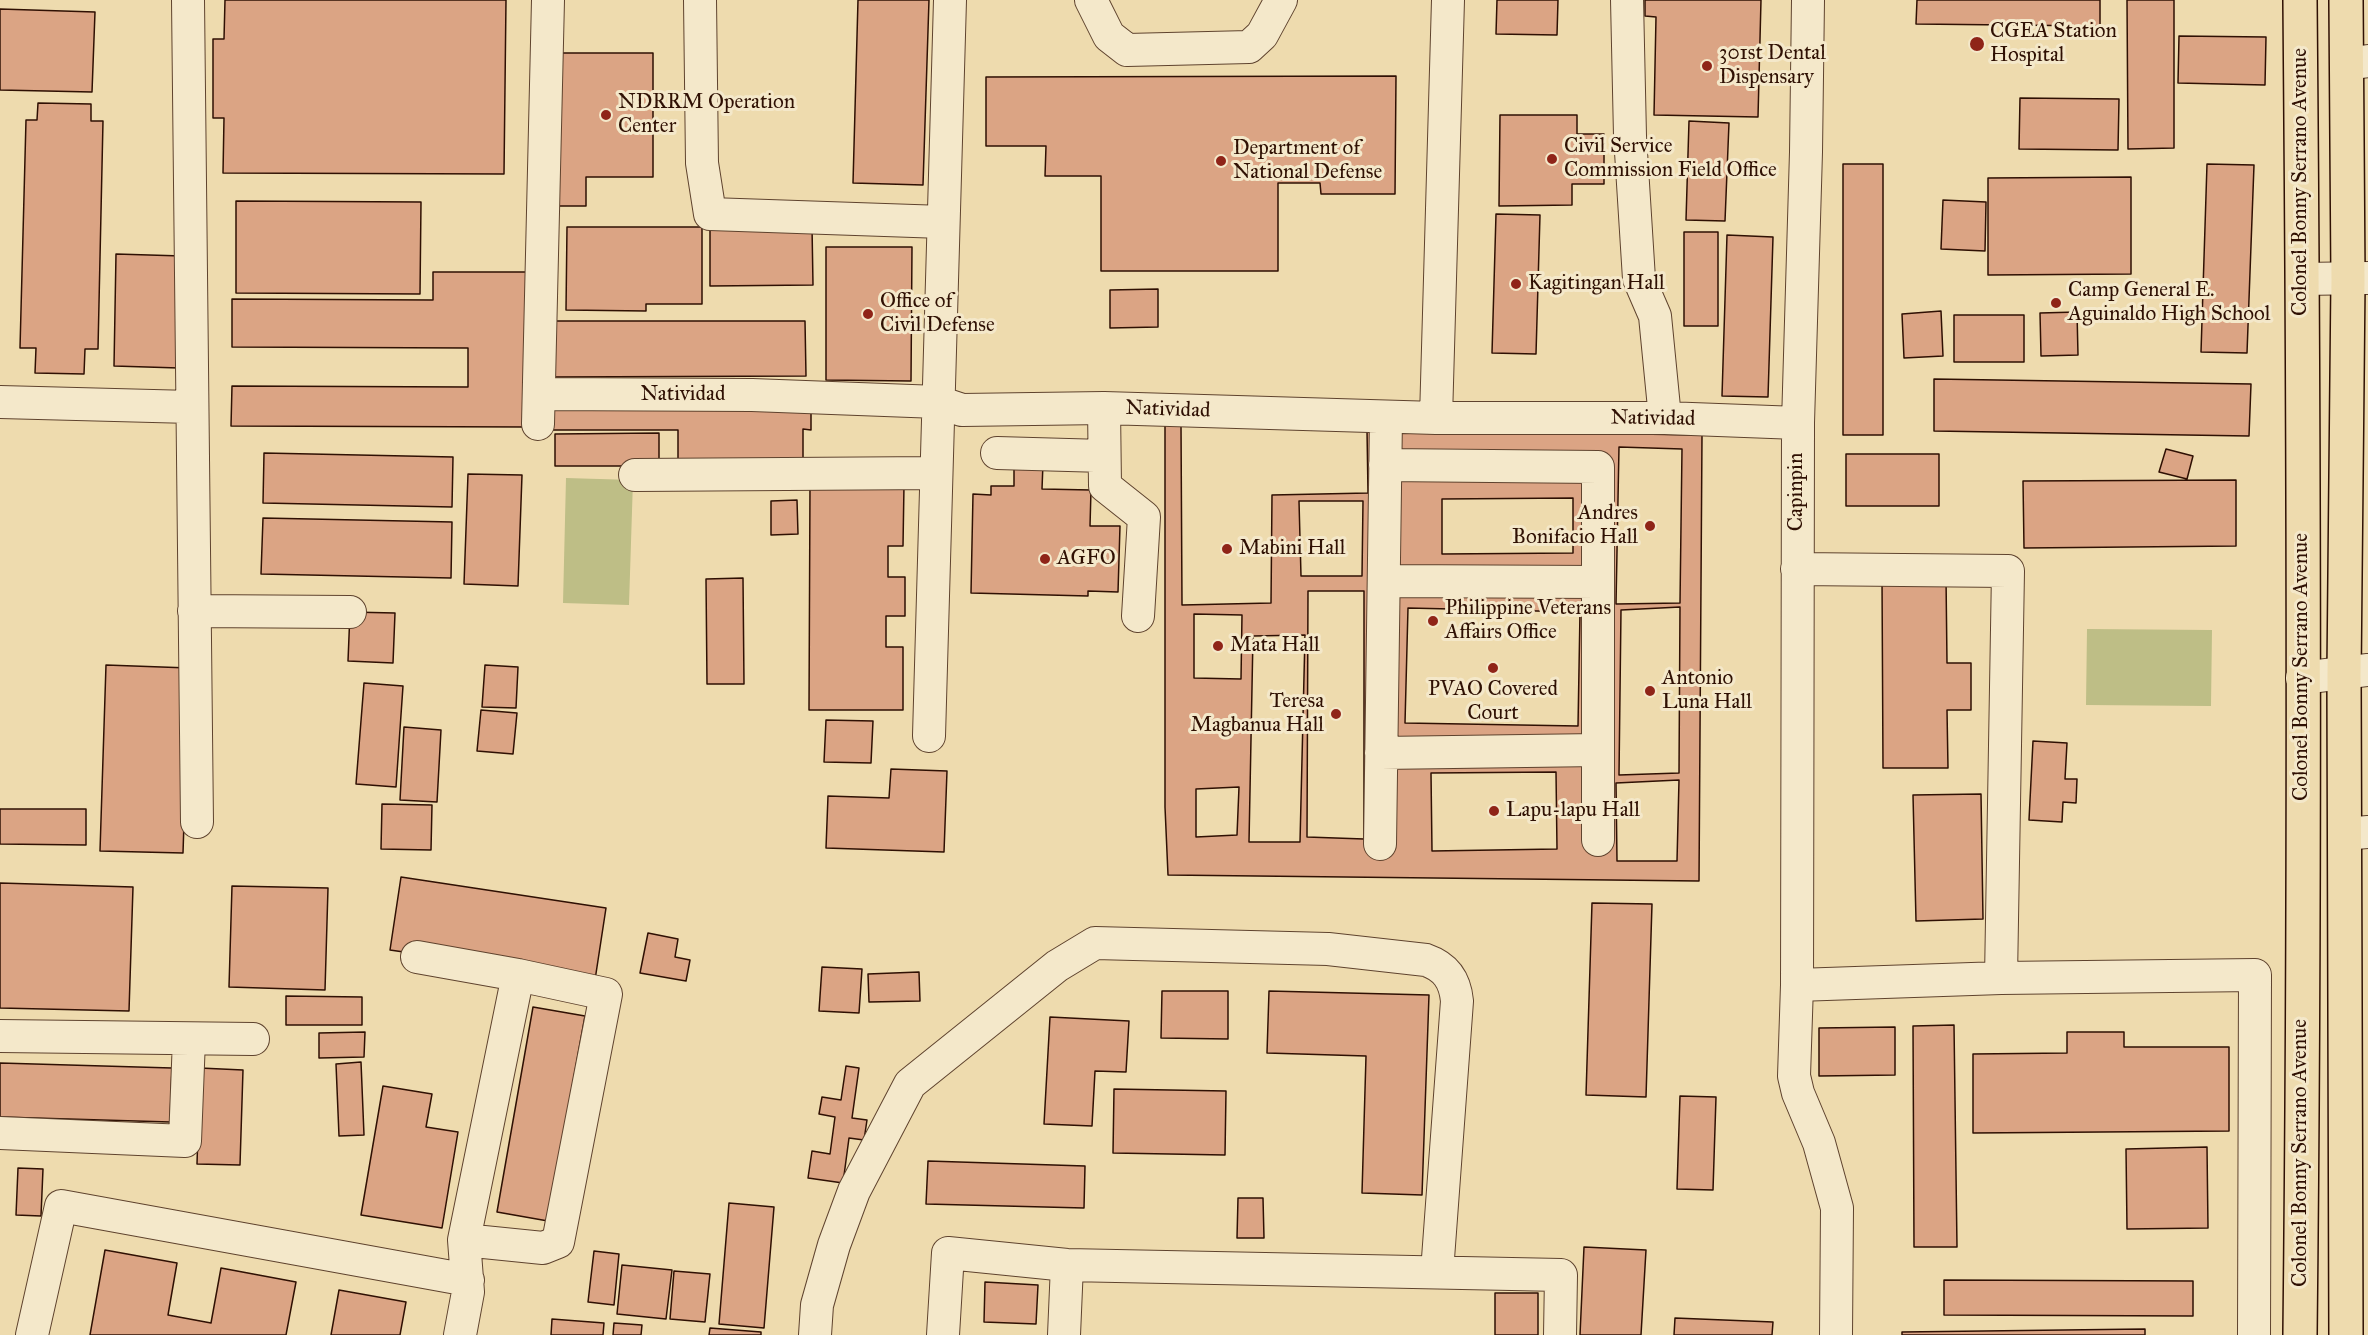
<!DOCTYPE html>
<style>
body{margin:0}
canvas{display:block;background:#eedbae}
</style>
<canvas width="2368" height="1335"></canvas>
<script>
const ctx = document.querySelector('canvas').getContext('2d');
ctx.lineJoin = 'round';
function paint(path, color) {
  ctx.fillStyle = color;
  ctx.fill(path, 'evenodd');
}
function stroke(path, color, width, dash) {
  ctx.strokeStyle = color;
  ctx.lineWidth = width;
  ctx.lineCap = dash ? 'butt' : 'round';
  ctx.setLineDash(dash || []);
  ctx.stroke(path);
}
function drawText(font, color, halo, rows, align = 'center') {
  ctx.font = font + ' "IM FELL Great Primer",serif';
  ctx.lineWidth = 6;
  ctx.setLineDash([]);
  ctx.textBaseline = 'middle';
  ctx.strokeStyle = halo;
  ctx.fillStyle = color;
  for (const [text, x, y, turn = 0] of rows) {
    ctx.save();
    ctx.translate(x, y);
    ctx.rotate((+turn || 0) * Math.PI / 180);
    ctx.textAlign = isNaN(turn) ? turn : align;
    if (halo) ctx.strokeText(text, 0, 0);
    ctx.fillText(text, 0, 0);
    ctx.restore();
  }
}
const green = new Path2D(`
 M 566,478 L 633,480 L 629,605 L 563,603 Z
 M 2087,629 L 2212,630 L 2211,706 L 2086,705 Z`);
const building = new Path2D(`
 M 225,0 L 506,0 L 504,174 L 223,173 L 224,118 L 213,118 L 213,39 L 224,39 Z
 M 858,0 L 929,0 L 923,185 L 853,183 Z
 M 1497,0 L 1558,0 L 1557,35 L 1496,34 Z
 M 1645,0 L 1761,0 L 1758,117 L 1654,115 L 1656,17 L 1645,16 Z
 M 1917,0 L 2100,0 L 2100,26 L 1916,24 Z
 M 2127,0 L 2174,0 L 2174,148 L 2128,149 Z
 M 0,9 L 95,12 L 92,92 L 0,90 Z
 M 2179,36 L 2266,37 L 2265,85 L 2178,83 Z
 M 559,53 L 653,53 L 653,177 L 586,177 L 586,206 L 559,206 Z
 M 1396,76 L 1395,194 L 1321,194 L 1320,183 L 1278,183 L 1278,271 L 1101,271 L 1101,176 L 1045,176 L 1046,146 L 986,146 L 986,77 Z
 M 2020,98 L 2119,99 L 2118,150 L 2019,149 Z
 M 38,103 L 91,104 L 91,121 L 103,121 L 98,349 L 85,349 L 84,374 L 35,373 L 36,348 L 20,348 L 26,120 L 37,120 Z
 M 1500,115 L 1577,115 L 1577,134 L 1604,134 L 1604,184 L 1572,184 L 1572,205 L 1499,206 Z
 M 1689,121 L 1729,123 L 1725,221 L 1686,220 Z
 M 1843,164 L 1883,164 L 1883,435 L 1843,435 Z
 M 2207,164 L 2254,165 L 2247,353 L 2201,352 Z
 M 2131,177 L 2131,274 L 1988,275 L 1988,178 Z
 M 1943,200 L 1986,202 L 1985,251 L 1941,249 Z
 M 236,201 L 421,202 L 420,294 L 236,293 Z
 M 1496,214 L 1540,215 L 1536,354 L 1492,353 Z
 M 812,226 L 813,285 L 710,286 L 710,227 Z
 M 567,227 L 702,227 L 702,304 L 646,304 L 646,311 L 566,310 Z
 M 1684,232 L 1718,232 L 1718,326 L 1684,326 Z
 M 1727,235 L 1773,237 L 1768,397 L 1722,396 Z
 M 826,247 L 912,247 L 911,381 L 826,380 Z
 M 116,254 L 182,256 L 179,368 L 114,366 Z
 M 433,272 L 530,272 L 529,427 L 231,426 L 232,386 L 468,387 L 468,348 L 232,347 L 232,299 L 433,300 Z
 M 1158,289 L 1158,327 L 1110,328 L 1110,290 Z
 M 1941,311 L 1943,356 L 1904,358 L 1902,314 Z
 M 2077,312 L 2078,355 L 2041,356 L 2040,313 Z
 M 1954,315 L 2024,315 L 2024,362 L 1954,362 Z
 M 552,321 L 805,321 L 806,376 L 551,377 Z
 M 1934,379 L 2251,384 L 2249,436 L 1934,431 Z
 M 549,402 L 811,402 L 811,430 L 803,429 L 803,461 L 678,461 L 678,430 L 549,430 Z
 M 1165,425 L 1367,430 L 1702,435 L 1699,881 L 1168,875 L 1165,807 Z
 M 1181,425 L 1367,430 L 1368,493 L 1272,495 L 1271,603 L 1182,605 Z
 M 659,433 L 659,466 L 555,466 L 555,434 Z
 M 1619,447 L 1682,449 L 1680,603 L 1616,604 Z
 M 2166,449 L 2193,456 L 2187,479 L 2159,472 Z
 M 264,453 L 453,457 L 452,507 L 263,503 Z
 M 1846,454 L 1939,454 L 1939,506 L 1846,506 Z
 M 1014,462 L 1043,463 L 1042,489 L 1091,490 L 1090,526 L 1120,526 L 1118,592 L 1088,591 L 1088,596 L 971,593 L 973,494 L 991,495 L 991,486 L 1014,486 Z
 M 468,474 L 522,475 L 518,586 L 464,584 Z
 M 2236,480 L 2236,546 L 2024,548 L 2023,481 Z
 M 810,485 L 904,485 L 903,546 L 888,546 L 888,577 L 905,577 L 905,616 L 886,616 L 886,647 L 903,647 L 903,710 L 809,710 Z
 M 1573,498 L 1573,553 L 1442,554 L 1442,499 Z
 M 797,500 L 798,534 L 771,535 L 771,501 Z
 M 1299,501 L 1363,501 L 1362,576 L 1301,576 Z
 M 263,518 L 452,522 L 451,578 L 261,574 Z
 M 1946,577 L 1947,663 L 1971,663 L 1971,710 L 1947,710 L 1948,768 L 1883,768 L 1882,578 Z
 M 743,578 L 744,684 L 707,684 L 706,579 Z
 M 1308,591 L 1364,591 L 1364,839 L 1307,837 Z
 M 1680,607 L 1679,773 L 1619,775 L 1621,610 Z
 M 1408,608 L 1580,612 L 1578,726 L 1405,723 Z
 M 350,612 L 395,613 L 393,663 L 348,661 Z
 M 1194,614 L 1242,615 L 1241,679 L 1194,678 Z
 M 1305,635 L 1300,842 L 1249,842 L 1253,636 Z
 M 106,665 L 189,668 L 183,853 L 100,851 Z
 M 485,665 L 518,667 L 516,708 L 482,707 Z
 M 364,683 L 403,686 L 396,787 L 356,784 Z
 M 481,710 L 517,713 L 513,754 L 477,751 Z
 M 826,720 L 873,721 L 871,763 L 824,762 Z
 M 404,727 L 441,730 L 437,802 L 400,800 Z
 M 2033,741 L 2067,743 L 2065,779 L 2077,779 L 2076,803 L 2063,802 L 2062,822 L 2029,820 Z
 M 891,769 L 947,771 L 944,852 L 826,848 L 828,796 L 889,798 Z
 M 1556,772 L 1557,849 L 1432,851 L 1431,773 Z
 M 1679,780 L 1677,861 L 1617,861 L 1616,783 Z
 M 1239,787 L 1237,835 L 1196,837 L 1196,789 Z
 M 1981,794 L 1983,919 L 1916,921 L 1913,795 Z
 M 382,804 L 432,805 L 431,850 L 381,849 Z
 M 0,809 L 86,809 L 86,845 L 0,844 Z
 M 401,877 L 606,908 L 595,980 L 390,950 Z
 M 0,883 L 133,887 L 129,1011 L 0,1008 Z
 M 232,886 L 328,888 L 325,990 L 229,987 Z
 M 1592,903 L 1652,904 L 1646,1097 L 1586,1095 Z
 M 648,933 L 678,939 L 675,957 L 690,960 L 686,981 L 640,973 Z
 M 822,967 L 862,969 L 859,1013 L 819,1011 Z
 M 919,972 L 920,1001 L 869,1002 L 868,974 Z
 M 1162,991 L 1228,991 L 1228,1039 L 1161,1038 Z
 M 1269,991 L 1429,995 L 1422,1195 L 1362,1193 L 1366,1056 L 1267,1053 Z
 M 286,996 L 362,997 L 362,1025 L 286,1025 Z
 M 533,1007 L 585,1016 L 548,1221 L 497,1212 Z
 M 1050,1017 L 1129,1021 L 1126,1072 L 1095,1071 L 1092,1126 L 1044,1124 Z
 M 1954,1025 L 1957,1247 L 1914,1247 L 1913,1026 Z
 M 1895,1027 L 1895,1075 L 1819,1076 L 1819,1028 Z
 M 365,1032 L 364,1057 L 319,1058 L 319,1033 Z
 M 2067,1032 L 2124,1032 L 2124,1047 L 2229,1047 L 2229,1131 L 1973,1133 L 1973,1054 L 2067,1053 Z
 M 361,1062 L 364,1135 L 339,1136 L 336,1064 Z
 M 0,1063 L 172,1068 L 170,1122 L 0,1117 Z
 M 846,1066 L 859,1068 L 852,1118 L 867,1120 L 864,1140 L 849,1138 L 843,1183 L 808,1178 L 812,1151 L 830,1154 L 835,1117 L 819,1114 L 822,1097 L 841,1100 Z
 M 200,1068 L 243,1070 L 240,1165 L 197,1164 Z
 M 383,1086 L 432,1094 L 426,1127 L 458,1132 L 442,1228 L 361,1215 Z
 M 1114,1089 L 1226,1091 L 1225,1155 L 1113,1153 Z
 M 1680,1096 L 1716,1097 L 1713,1190 L 1677,1189 Z
 M 2207,1147 L 2208,1228 L 2127,1229 L 2126,1149 Z
 M 928,1161 L 1085,1166 L 1084,1208 L 926,1204 Z
 M 18,1168 L 43,1169 L 41,1216 L 16,1215 Z
 M 1238,1198 L 1263,1198 L 1264,1238 L 1237,1238 Z
 M 729,1203 L 774,1207 L 764,1328 L 719,1324 Z
 M 1584,1247 L 1646,1250 L 1641,1335 L 1580,1335 Z
 M 105,1250 L 177,1263 L 168,1315 L 211,1323 L 221,1268 L 296,1282 L 286,1335 L 90,1335 Z
 M 594,1251 L 619,1254 L 614,1305 L 588,1302 Z
 M 622,1265 L 672,1270 L 666,1319 L 617,1314 Z
 M 674,1271 L 710,1274 L 705,1322 L 670,1319 Z
 M 1944,1280 L 2193,1281 L 2193,1316 L 1944,1315 Z
 M 985,1282 L 1038,1285 L 1036,1324 L 984,1322 Z
 M 339,1290 L 406,1302 L 400,1335 L 331,1335 Z
 M 1495,1293 L 1538,1293 L 1538,1335 L 1495,1335 Z
 M 1675,1318 L 1773,1322 L 1772,1335 L 1674,1335 Z
 M 552,1319 L 604,1323 L 603,1335 L 551,1335 Z
 M 614,1323 L 642,1325 L 641,1335 L 613,1335 Z
 M 710,1328 L 761,1332 L 761,1335 L 709,1335 Z
 M 2145,1329 L 2145,1335 L 1902,1335 L 1902,1332 Z`);
const minor = new Path2D(`
 M 188,0 L 197,822
 M 700,0 L 702,163 L 710,214 L 943,222
 M 1091,0 L 1109,36 L 1127,50 L 1249,47 L 1262,35 L 1281,0
 M 1627,0 L 1630,136 L 1639,279 L 1655,316 L 1665,418
 M 1808,0 L 1806,152 L 1798,423 L 1797,985 L 1794,1076 L 1798,1093 L 1819,1143 L 1837,1208 L 1836,1335
 M 2346,64 L 2368,61
 M 2302,279 L 2368,278
 M 539,394 L 752,395 L 938,402 L 962,410 L 1104,408 L 1436,418 L 1665,418 L 1798,423
 M 0,402 L 191,407
 M 1104,408 L 1105,486 L 1144,517 L 1138,616
 M 1436,418 L 1448,0
 M 538,424 L 548,0
 M 997,453 L 1104,456
 M 1385,465 L 1598,467 L 1598,840
 M 635,475 L 936,473
 M 1797,569 L 2008,571 L 2001,978
 M 1384,581 L 1598,582
 M 194,611 L 350,612
 M 2302,678 L 2368,670
 M 929,736 L 950,0
 M 1381,753 L 1598,750
 M 2345,834 L 2368,832
 M 1380,844 L 1386,417
 M 417,957 L 518,975 L 606,994 L 558,1242 L 543,1248 L 464,1240
 M 1797,985 L 2001,978 L 2255,975 L 2254,1335
 M 0,1036 L 253,1039
 M 0,1133 L 185,1141 L 189,1039
 M 32,1335 L 61,1206 L 468,1280
 M 460,1335 L 468,1292 L 464,1240 L 518,975
 M 815,1335 L 817,1305 L 834,1245 L 854,1191 L 910,1084 L 1057,966 L 1095,943 L 1328,949 L 1426,960 C 1446,967 1455,980 1457,1001 L 1437,1272
 M 943,1335 L 948,1253 L 1067,1265 L 1561,1275 L 1560,1335
 M 1064,1335 L 1067,1265`);
const major = new Path2D(`
 M 2300,0 C 2304,445 2305,890 2300,1335
 M 2346,1335 L 2344,674 L 2348,280 L 2346,0`);
const markers = [
 [1977,44,8,"#8f2418"],
 [1707,66,6,"#8f2418"],
 [606,115,6,"#8f2418"],
 [1552,159,6,"#8f2418"],
 [1221,161,6,"#8f2418"],
 [1516,284,6,"#8f2418"],
 [2056,303,6,"#8f2418"],
 [868,314,6,"#8f2418"],
 [1650,526,6,"#8f2418"],
 [1227,549,6,"#8f2418"],
 [1045,559,6,"#8f2418"],
 [1433,621,6,"#8f2418"],
 [1218,646,6,"#8f2418"],
 [1493,668,6,"#8f2418"],
 [1650,691,6,"#8f2418"],
 [1336,714,6,"#8f2418"],
 [1494,811,6,"#8f2418"]
];
const poiNames = [
 ["CGEA Station",1990,32],
 ["Hospital",1990,56],
 ["301st Dental",1719,54],
 ["Dispensary",1719,78],
 ["NDRRM Operation",618,103],
 ["Center",618,127],
 ["Civil Service",1564,147],
 ["Commission Field Office",1564,171],
 ["Department of",1233,149],
 ["National Defense",1233,173],
 ["Kagitingan Hall",1528,284],
 ["Camp General E.",2068,291],
 ["Aguinaldo High School",2068,315],
 ["Office of",880,302],
 ["Civil Defense",880,326],
 ["Andres",1638,514,"right"],
 ["Bonifacio Hall",1638,538,"right"],
 ["Mabini Hall",1239,549],
 ["AGFO",1057,559],
 ["Philippine Veterans",1445,609],
 ["Affairs Office",1445,633],
 ["Mata Hall",1230,646],
 ["Antonio",1662,679],
 ["Luna Hall",1662,703],
 ["PVAO Covered",1493,690,"center"],
 ["Court",1493,714,"center"],
 ["Teresa",1324,702,"right"],
 ["Magbanua Hall",1324,726,"right"],
 ["Lapu-lapu Hall",1506,811]
];
const streetNames = [
 ["Colonel Bonny Serrano Avenue",2301,182,-90],
 ["Natividad",683,395],
 ["Natividad",1168,410,2],
 ["Natividad",1653,419,1],
 ["Capinpin",1797,492,-90],
 ["Colonel Bonny Serrano Avenue",2302,667,-90],
 ["Colonel Bonny Serrano Avenue",2301,1153,-90]
];
paint(green, '#bebe86');
paint(building, '#dba484');
stroke(building, '#2f1003', 1.5);
stroke(minor, '#5f432e', 34);
stroke(major, '#2f1003', 36);
stroke(minor, '#f4e8ca', 32);
stroke(major, '#eedbae', 33);
for (const [x, y, r, color] of markers) {
  const dot = new Path2D();
  dot.arc(x, y, r, 0, 2 * Math.PI);
  ctx.fillStyle = color;
  ctx.fill(dot);
  stroke(dot, '#f4e8ca', 2);
}
drawText('21px', '#2f1003', '#f4e8ca', poiNames, 'left');
drawText('21px', '#2f1003', '#f4e8ca', streetNames);
</script>
